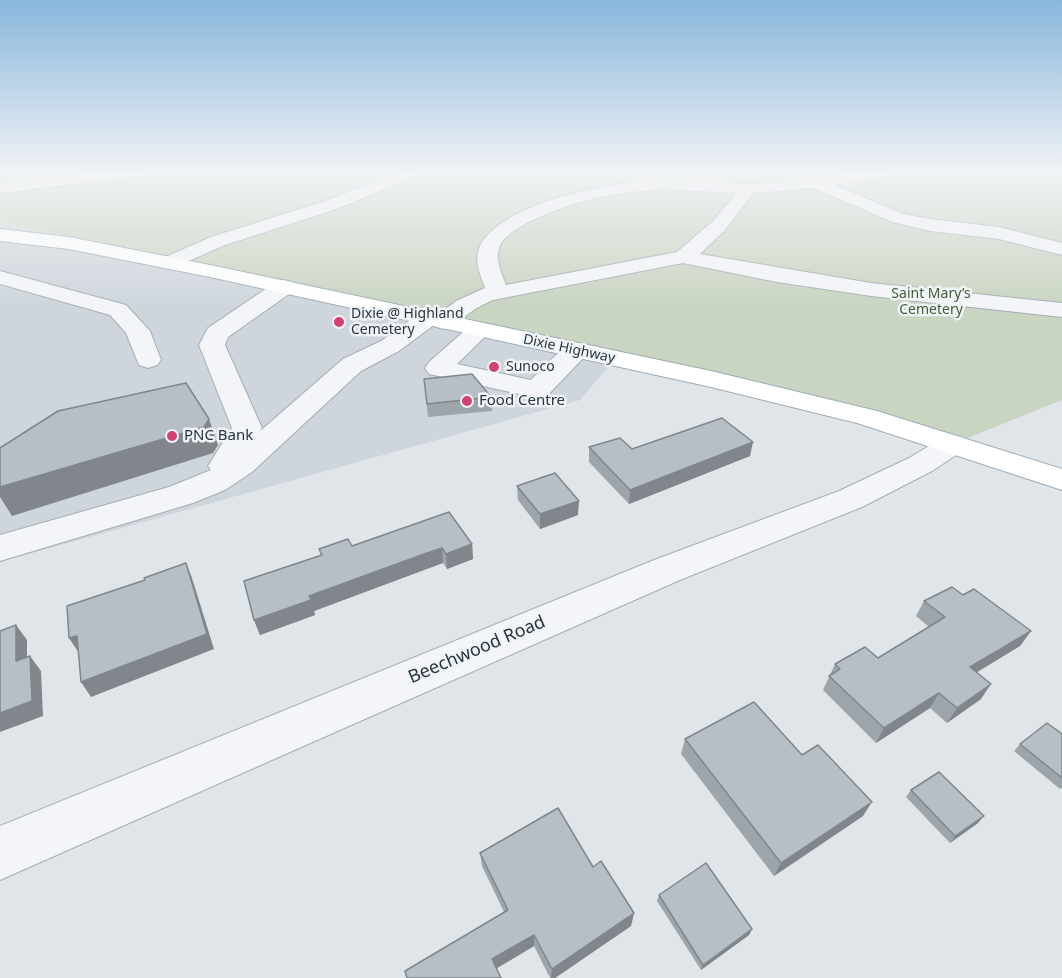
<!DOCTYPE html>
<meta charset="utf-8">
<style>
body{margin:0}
canvas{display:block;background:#e0e5e9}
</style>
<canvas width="1062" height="978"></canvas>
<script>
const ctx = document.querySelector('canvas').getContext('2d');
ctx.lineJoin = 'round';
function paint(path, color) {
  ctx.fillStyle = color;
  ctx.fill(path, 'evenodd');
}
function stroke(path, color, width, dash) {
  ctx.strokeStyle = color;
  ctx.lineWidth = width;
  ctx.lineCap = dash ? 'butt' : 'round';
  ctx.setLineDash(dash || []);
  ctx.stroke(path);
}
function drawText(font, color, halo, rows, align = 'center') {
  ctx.font = font + ' "Noto Sans",sans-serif';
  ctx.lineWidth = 5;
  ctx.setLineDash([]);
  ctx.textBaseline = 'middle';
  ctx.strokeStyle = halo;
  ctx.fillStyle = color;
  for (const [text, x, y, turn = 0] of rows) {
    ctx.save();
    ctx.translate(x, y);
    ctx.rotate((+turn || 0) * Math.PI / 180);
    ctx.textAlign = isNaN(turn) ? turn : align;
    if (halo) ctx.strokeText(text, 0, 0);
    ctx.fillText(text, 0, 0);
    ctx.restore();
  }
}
const built = new Path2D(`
 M 0,222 L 45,232 L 69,243 L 615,359 L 580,400 L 0,562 Z`);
const green = new Path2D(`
 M 0,171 L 1062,171 L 1062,400 L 953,444 L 867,417 L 69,243 L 45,232 L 0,222 Z`);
const minor = new Path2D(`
 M 102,171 L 151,171 L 143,176 L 0,193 L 0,183 Z
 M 401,171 L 423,171 L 420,174 L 337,209 L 225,245 L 175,267 L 168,269 L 161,267 L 158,263 L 161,259 L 211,237 L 325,201 Z
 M 859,171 L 897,171 L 889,176 L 834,185 L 903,214 L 930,219 L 999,227 L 1062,243 L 1062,255 L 999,239 L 930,231 L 892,222 L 814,188 L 753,193 L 725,230 L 700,254 L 871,283 L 1062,303 L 1062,317 L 871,296 L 777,282 L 683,263 L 493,300 C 485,304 477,307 471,312 C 459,320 448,336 434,325 L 399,351 L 361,371 L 252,472 L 225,490 L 193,503 L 0,561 L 0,535 L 169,487 L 211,470 L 208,466 L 232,428 L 199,345 L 208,328 L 276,282 L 284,280 L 292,282 L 295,287 L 292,292 L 228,337 L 225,345 L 262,428 L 259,432 L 343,359 L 381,341 L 420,313 L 428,311 L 438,315 L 456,301 L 485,288 C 481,276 474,262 479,249 C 496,202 621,180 664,179 C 683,179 701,179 719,181 C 730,182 740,184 751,184 C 787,182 823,177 859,171 ZM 662,189 L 737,193 L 712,222 L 677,252 L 506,285 C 502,274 495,260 499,248 C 507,223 581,200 606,196 C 624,192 643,191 662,189 Z
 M 0,271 L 126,305 L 150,331 L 161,360 L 157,365 L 148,368 L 139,365 L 126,333 L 110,315 L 0,284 Z
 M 480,323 L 489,325 L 492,330 L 457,364 L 531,380 C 546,366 564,340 586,346 L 590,351 L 547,396 L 537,398 L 429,374 L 425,368 L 429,362 L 471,325 Z
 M 953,435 L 964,438 L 968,444 L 964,450 L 932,471 L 862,507 L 680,580 L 0,880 L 0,826 L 654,560 L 839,491 L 909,458 L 942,438 Z`);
const major = new Path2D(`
 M 0,229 L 69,237 L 210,265 L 711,371 L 877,411 L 1062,469 L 1062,490 L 857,423 L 711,387 L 210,277 L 69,249 L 0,241 Z`);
const wall = new Path2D(`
 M 424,379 L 491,397 L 492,411 L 428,417 Z
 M 589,447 L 632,449 L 750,456 L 629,504 L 589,462 Z
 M 517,486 L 578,515 L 540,529 L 518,500 Z
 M 472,544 L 473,559 L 447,569 L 443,563 L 426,569 L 314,611 L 315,615 L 260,635 L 254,620 L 321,556 L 319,549 L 352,546 Z
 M 963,595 L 1031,631 L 1020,646 L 976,673 L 981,699 L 947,723 L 930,708 L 876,743 L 823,690 L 835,664 L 878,658 L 929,627 L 916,616 L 924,601 Z
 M 1062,734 L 1062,788 L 1060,789 L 1014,751 L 1020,744 Z
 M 685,739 L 802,755 L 863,816 L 774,876 L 681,754 Z
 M 911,790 L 978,823 L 950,843 L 906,797 Z
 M 480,853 L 593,867 L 634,913 L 631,926 L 555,978 L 550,978 L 534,946 L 497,968 L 407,978 L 504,912 L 482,866 Z
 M 659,895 L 752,929 L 749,935 L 701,970 L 657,901 Z`);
const shadedWall = new Path2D(`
 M 209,419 L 218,445 L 213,453 L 12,516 L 0,497 L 0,487 Z
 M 753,442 L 750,456 L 629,504 L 630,490 Z
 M 579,501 L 578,515 L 540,529 L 540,514 Z
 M 472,544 L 473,559 L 447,569 L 446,554 Z
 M 442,548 L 443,563 L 314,611 L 315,615 L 260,635 L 254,620 L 309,596 Z
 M 186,563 L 192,578 L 214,649 L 91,697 L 81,682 Z
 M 16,625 L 27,640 L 27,676 L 16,661 Z
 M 1031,631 L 1020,646 L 960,682 L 970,667 Z
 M 77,636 L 79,653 L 69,638 Z
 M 30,656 L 41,671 L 43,716 L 0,732 L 0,713 Z
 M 991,684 L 981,699 L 947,723 L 957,708 Z
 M 939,693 L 930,708 L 876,743 L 884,728 Z
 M 872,802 L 863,816 L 774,876 L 781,863 Z
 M 984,816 L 978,823 L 950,843 L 955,836 Z
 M 634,913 L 631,926 L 555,978 L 551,978 L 552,969 Z
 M 752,929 L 749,935 L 701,970 L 703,965 Z
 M 534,935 L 534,946 L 494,970 L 492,959 Z`);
const building = new Path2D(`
 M 472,374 L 491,397 L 427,404 L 424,379 Z
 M 186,383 L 209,419 L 204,427 L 0,487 L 0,448 L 58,411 Z
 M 722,418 L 753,442 L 630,490 L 589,447 L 620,438 L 632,449 Z
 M 555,473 L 579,501 L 540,514 L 517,486 Z
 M 449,512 L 472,544 L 446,554 L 442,548 L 424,554 L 309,596 L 311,600 L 254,620 L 244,581 L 322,555 L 319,549 L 348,539 L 352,546 Z
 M 186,563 L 207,634 L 81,682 L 77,636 L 69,638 L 67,606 L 145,580 L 144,578 Z
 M 952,587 L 963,595 L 974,589 L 1031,631 L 970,667 L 991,684 L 957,708 L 939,693 L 884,728 L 829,676 L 840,669 L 835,664 L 865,647 L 878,658 L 945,617 L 924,601 Z
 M 16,625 L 16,661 L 30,656 L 32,701 L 0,713 L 0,631 Z
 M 754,702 L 802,755 L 818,745 L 872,802 L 781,863 L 685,739 Z
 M 1047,723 L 1062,734 L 1062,778 L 1020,744 Z
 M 939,772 L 984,816 L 955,836 L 911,790 Z
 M 558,808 L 593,867 L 601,861 L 634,913 L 552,969 L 534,935 L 492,959 L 501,978 L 407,978 L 405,971 L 508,910 L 480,853 Z
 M 706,863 L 752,929 L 703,965 L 659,895 Z`);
const markers = [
 [339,322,6,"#d2416f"],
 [494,367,6,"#d2416f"],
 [467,401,6,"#d2416f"],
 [172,436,6,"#d2416f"]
];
const farParknames = [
 ["Saint Mary’s",931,294],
 ["Cemetery",931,310]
];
const farPoinames = [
 ["Dixie @ Highland",351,314],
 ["Cemetery",351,330],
 ["Sunoco",506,367]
];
const farStreetnames = [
 ["Dixie Highway",569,349,12]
];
const poiNames = [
 ["Food Centre",479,401],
 ["PNC Bank",184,436]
];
const nearStreetnames = [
 ["Beechwood Road",477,650,-23]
];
paint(built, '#ced5dc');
paint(green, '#c9d4c1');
stroke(minor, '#a5adb3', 2);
stroke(major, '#9facb6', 2);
paint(minor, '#f3f5f8');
paint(major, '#fff');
paint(wall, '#9da4aa');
paint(shadedWall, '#80868b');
paint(building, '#b7bfc6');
stroke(building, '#80868b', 1.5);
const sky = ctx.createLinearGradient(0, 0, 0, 308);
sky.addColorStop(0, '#89b6dc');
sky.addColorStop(0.56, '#f1f3f5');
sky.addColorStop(1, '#f1f3f500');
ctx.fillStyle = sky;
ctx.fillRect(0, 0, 1062, 308);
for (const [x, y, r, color] of markers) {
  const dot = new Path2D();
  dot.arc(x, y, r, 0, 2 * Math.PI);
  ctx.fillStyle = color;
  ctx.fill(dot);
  stroke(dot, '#f0f4f7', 2);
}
drawText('14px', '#435e35', '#f0f4f7', farParknames);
drawText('14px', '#283541', '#f0f4f7', farPoinames, 'left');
drawText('14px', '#283541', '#f0f4f7', farStreetnames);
drawText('15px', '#283541', '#f0f4f7', poiNames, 'left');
drawText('18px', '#283541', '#f0f4f7', nearStreetnames);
</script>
